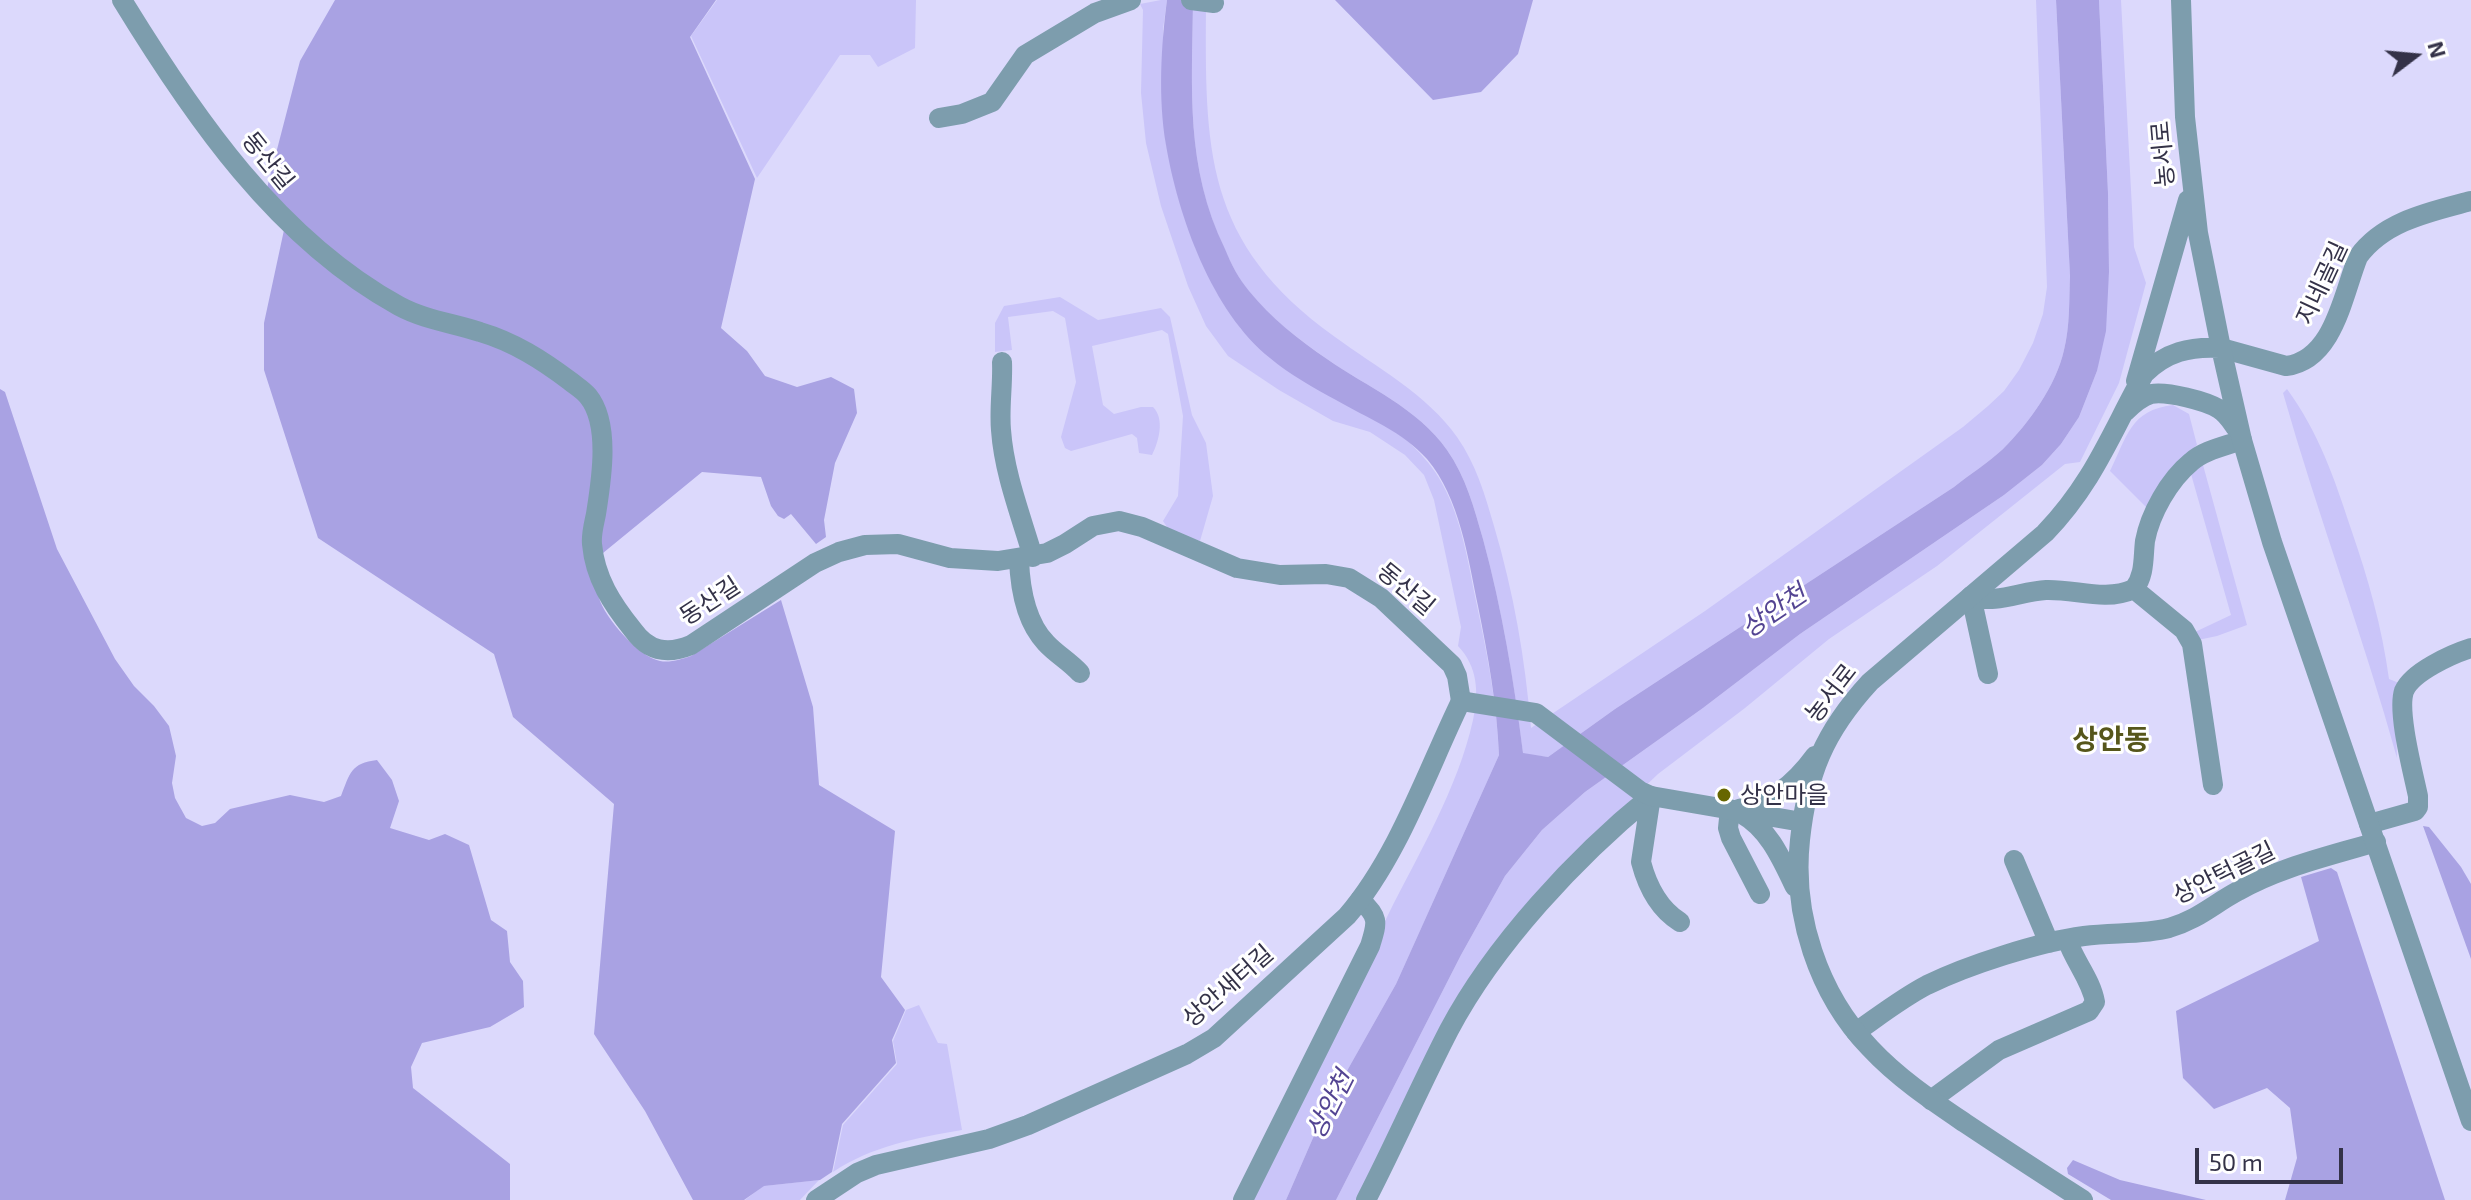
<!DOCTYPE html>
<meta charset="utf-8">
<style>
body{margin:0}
#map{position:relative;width:2471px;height:1200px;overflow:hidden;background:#dcd9fc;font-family:"Exo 2",sans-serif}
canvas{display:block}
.north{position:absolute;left:2375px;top:16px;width:80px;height:80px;-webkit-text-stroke:6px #fff;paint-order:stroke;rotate:74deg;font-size:22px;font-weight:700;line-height:32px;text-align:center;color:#343248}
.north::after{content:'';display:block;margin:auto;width:28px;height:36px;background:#343248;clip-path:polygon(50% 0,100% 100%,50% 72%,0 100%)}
.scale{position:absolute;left:2195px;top:1148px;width:148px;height:36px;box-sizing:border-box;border:4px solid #343248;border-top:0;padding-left:10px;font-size:24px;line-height:28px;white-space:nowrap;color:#343248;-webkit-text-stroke:6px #fff;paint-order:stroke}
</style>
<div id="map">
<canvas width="2471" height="1200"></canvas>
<div class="north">N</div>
<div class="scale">50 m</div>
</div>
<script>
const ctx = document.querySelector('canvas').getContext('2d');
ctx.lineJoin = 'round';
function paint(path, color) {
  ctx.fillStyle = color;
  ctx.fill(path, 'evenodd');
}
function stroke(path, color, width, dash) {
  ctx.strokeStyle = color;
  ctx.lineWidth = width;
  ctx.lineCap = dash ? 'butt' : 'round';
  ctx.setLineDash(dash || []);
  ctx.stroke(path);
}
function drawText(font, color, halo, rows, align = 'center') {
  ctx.font = font + ' "Exo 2","Noto Sans KR",sans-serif';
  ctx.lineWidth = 6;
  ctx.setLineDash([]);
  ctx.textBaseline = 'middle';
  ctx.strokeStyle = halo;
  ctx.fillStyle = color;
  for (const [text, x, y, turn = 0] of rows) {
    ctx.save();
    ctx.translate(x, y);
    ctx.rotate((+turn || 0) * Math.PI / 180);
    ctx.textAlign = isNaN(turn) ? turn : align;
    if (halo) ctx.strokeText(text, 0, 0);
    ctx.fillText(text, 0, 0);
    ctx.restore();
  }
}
const green = new Path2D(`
 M 717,0 L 916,0 L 915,48 L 878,67 L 870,55 L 840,55 L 757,178 L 691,36 Z
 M 1161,0 L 1167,0 L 1163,29 L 1166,143 L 1178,197 L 1196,249 L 1217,293 L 1241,329 L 1407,440 C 1419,452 1430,463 1439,478 C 1460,513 1467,556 1475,596 C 1486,649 1497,701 1499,755 L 1396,984 L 1326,1108 L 1286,1200 L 1248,1200 C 1295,1105 1342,1010 1388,915 C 1419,853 1458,788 1473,720 C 1479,693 1478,667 1458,646 L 1461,627 L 1434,500 L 1424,475 L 1405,455 L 1370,432 L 1333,421 L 1279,390 L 1228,356 L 1206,326 L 1188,286 L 1161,206 L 1146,143 L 1141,93 L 1143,10 L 1140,4 Z
 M 1193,0 L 1206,0 C 1205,150 1203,242 1335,337 C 1376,367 1428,395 1457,437 C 1476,464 1485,495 1494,526 C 1514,594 1525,658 1531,728 L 1705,611 L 1963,427 L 1988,406 L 2004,391 L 2019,370 L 2033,343 L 2043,314 L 2047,287 L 2036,0 L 2056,0 L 2070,276 C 2069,301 2070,326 2064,350 C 2056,386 2029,423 2003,449 C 1988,463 1970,474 1954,487 L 1615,709 L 1548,757 L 1523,754 C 1514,682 1502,609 1483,539 C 1474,508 1466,477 1447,450 C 1418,408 1367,387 1327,359 C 1300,340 1270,318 1249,292 C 1239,279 1231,264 1225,250 C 1185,166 1192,90 1193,0 Z
 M 2099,0 L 2121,0 L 2134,247 L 2146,283 L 2119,383 L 2080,462 L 2065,464 L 1937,566 L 1829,639 L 1745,708 L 1658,774 L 1568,860 L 1527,908 L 1359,1200 L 1336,1200 L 1461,955 L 1505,876 L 1542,830 L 1585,792 L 1703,708 L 1800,634 L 2004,495 L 2042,465 L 2061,444 L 2079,417 L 2097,371 L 2109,272 L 2108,193 Z
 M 1060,297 L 1098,320 L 1161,308 L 1170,317 L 1192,415 L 1206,443 L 1213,496 L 1200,541 L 1169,530 L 1163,521 L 1178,496 L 1183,416 L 1168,334 L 1162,330 L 1092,346 L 1103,405 L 1114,414 L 1141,407 L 1153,407 C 1165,419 1159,441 1152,455 L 1139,453 L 1137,438 L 1132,434 L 1071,451 L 1065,448 L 1061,437 L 1076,382 L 1065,318 L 1053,311 L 1008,317 L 1012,350 L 995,352 L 995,323 L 1004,306 Z
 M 2287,389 C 2319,433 2334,477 2351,529 C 2368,578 2382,627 2389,679 L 2399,683 L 2395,709 L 2397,758 C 2363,635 2318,516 2283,393 Z
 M 2173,405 L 2189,414 L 2197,445 L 2184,457 L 2149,510 L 2110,471 C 2127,437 2130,410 2173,405 Z
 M 2203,465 L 2247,625 L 2217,636 L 2198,640 L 2195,632 L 2231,615 L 2191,474 Z
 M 919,1005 L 938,1043 L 947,1044 L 962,1130 C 916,1138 872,1146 833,1172 L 843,1125 L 897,1064 L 893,1041 L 906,1010 Z
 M 819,1180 L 800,1200 L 745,1200 L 763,1186 Z`);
const forest = new Path2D(`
 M 335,0 L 716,0 L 690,37 L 755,179 L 721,328 L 747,351 L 765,376 L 797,387 L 831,377 L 854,389 L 857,413 L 835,463 L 824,520 L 826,537 L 816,544 L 791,514 L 784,519 L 778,516 L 771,506 L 761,477 L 702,472 L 603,553 C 602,566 596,586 599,598 C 605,618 639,657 660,661 C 670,663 682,659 691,656 L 781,600 L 813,707 L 819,785 L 895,831 L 881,977 L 905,1010 L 892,1040 L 896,1063 L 842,1124 L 832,1172 L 820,1180 L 764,1186 L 744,1200 L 693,1200 L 645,1111 L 594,1034 L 614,804 L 513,717 L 494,654 L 318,538 L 264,370 L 264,323 L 284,230 L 267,188 L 300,61 Z
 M 1335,0 L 1533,0 L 1518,54 L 1481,92 L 1433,100 Z
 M 0,389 L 5,392 L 57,549 L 115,659 L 134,686 L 154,706 L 169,726 L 176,756 L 172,783 L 175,798 L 186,818 L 202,826 L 215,823 L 230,809 L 290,795 L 324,802 L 341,796 C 350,773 351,763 377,760 L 392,780 L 399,801 L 390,828 L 429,840 L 445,834 L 469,845 L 491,920 L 507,931 L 510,962 L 523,981 L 524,1007 L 490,1027 L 422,1043 L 411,1067 L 413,1088 L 510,1164 L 510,1200 L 0,1200 Z
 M 2423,826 L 2429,827 L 2461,867 L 2471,884 L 2471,959 Z
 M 2331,868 L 2337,872 L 2445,1200 L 2285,1200 L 2297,1158 L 2290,1108 L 2267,1088 L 2214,1109 L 2183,1078 L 2176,1011 L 2319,941 L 2301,877 Z
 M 2073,1160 L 2120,1180 L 2206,1200 L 2111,1200 L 2068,1174 L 2067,1168 Z`);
const water = new Path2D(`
 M 1167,0 L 1193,0 C 1192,90 1185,166 1225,249 C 1231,264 1239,279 1249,291 C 1270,317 1299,340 1327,359 C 1367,387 1418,408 1447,450 C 1466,477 1474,508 1483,539 C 1502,609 1514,681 1523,753 L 1548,757 L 1615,709 L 1954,487 C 1970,474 1988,463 2003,449 C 2029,423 2056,386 2064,350 C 2070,326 2069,301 2070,276 L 2056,0 L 2099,0 L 2108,193 L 2109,272 L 2106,331 L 2097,371 L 2079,417 L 2061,444 L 2042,465 L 2004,495 L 1800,634 L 1703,708 L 1585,792 L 1542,830 L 1505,876 L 1461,955 L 1336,1200 L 1286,1200 L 1326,1108 L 1396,984 L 1499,755 C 1497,705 1488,655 1478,606 C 1468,558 1460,498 1427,459 C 1402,431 1367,418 1336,400 C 1314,388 1289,374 1270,358 C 1212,312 1178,216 1166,145 C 1158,98 1161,46 1167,0 Z`);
const minor = new Path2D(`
 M 122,0 C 193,116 277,239 399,306 C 425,320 453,323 480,332 C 514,342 542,360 570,381 C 576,386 583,390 588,396 C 611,424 601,482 596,514 C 594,524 591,534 592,544 C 595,578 612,604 633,630 C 648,651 667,655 691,645 L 815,563 L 839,552 L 865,545 L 898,544 L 950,558 L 998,561 L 1047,553 L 1065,544 L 1093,526 L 1119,521 L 1142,527 L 1237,568 L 1280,575 L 1326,574 L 1349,578 L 1381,598 L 1452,665 L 1457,676 L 1461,701
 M 1191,0 L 1214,3
 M 939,118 L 962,114 L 992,102 L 1025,55 L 1095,13 L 1131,0
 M 2221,348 L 2286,366 C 2334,360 2343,294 2358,257 C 2384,221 2430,212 2471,201
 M 1002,362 C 1003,385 999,408 1001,430 C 1004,473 1021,516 1033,557
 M 1019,559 C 1020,588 1025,621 1046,643 C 1056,654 1069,661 1080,673
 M 2134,589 L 2184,630 L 2192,644 L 2213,785
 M 1988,674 L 1971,596 C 1996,605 2021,591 2046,590 C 2077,589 2104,602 2134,589 C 2145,575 2143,558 2145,541 C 2150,514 2169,480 2191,462 C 2204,450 2226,446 2242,440
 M 1651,796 L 1641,862 C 1647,885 1659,909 1680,922
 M 1730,809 L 1728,828 L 1731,838 L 1760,894
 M 2369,824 L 2415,811 L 2418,807 L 2418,796 C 2413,772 2397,712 2404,691 C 2412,672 2452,654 2471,648
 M 2014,860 L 2049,943
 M 1856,1032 C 1879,1016 1902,998 1927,985 C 1968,965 2039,942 2084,936 C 2112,932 2142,935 2169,928 C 2199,919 2212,905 2238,891 C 2280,867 2330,856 2376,842
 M 1931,1100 L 1999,1050 L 2089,1011 L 2095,1002 C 2091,979 2074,961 2067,939
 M 1243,1200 L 1370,946 C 1377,923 1380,917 1360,900
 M 1366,1200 C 1395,1144 1420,1086 1449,1030 C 1494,945 1576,857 1651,796`);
const tertiary = new Path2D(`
 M 2181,0 L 2185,117 L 2198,233 L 2221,348 L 2242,440 L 2272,542 L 2471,1121
 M 2136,381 L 2188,200
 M 2125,412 C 2133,404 2141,397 2151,394 C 2167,391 2206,401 2219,409 C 2227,414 2231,421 2236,428
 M 1739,809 C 1772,804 1796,782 1815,756
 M 1742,814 C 1769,829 1782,860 1795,887
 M 816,1200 L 857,1173 L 876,1165 L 989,1139 L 1028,1125 L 1187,1054 L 1214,1038 L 1347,916 C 1398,857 1427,771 1461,701 L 1536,713 L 1640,791 L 1651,796 L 1802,822
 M 2083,1200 C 2044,1175 2004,1149 1965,1123 C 1931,1100 1898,1078 1870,1048 C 1818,994 1792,914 1800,840 C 1807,774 1824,732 1870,682 L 2045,533 C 2094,482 2111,433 2144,374 C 2166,352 2190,346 2221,348`);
const markers = [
 [1724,795,8,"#676600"]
];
const streetNames = [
 ["농서로",2163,154,-95],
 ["동산길",268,161,51],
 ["지네골길",2322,283,-65],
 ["동산길",1406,589,40],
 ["동산길",710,601,-33],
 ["농서로",1831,693,-52],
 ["상안턱골길",2224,873,-26],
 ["상안새터길",1228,986,-41]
];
const poiNames = [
 ["상안마을",1740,795]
];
const waterNames = [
 ["상안천",1774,611,-34],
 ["상안천",1330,1105,-63]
];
const quarterNames = [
 ["상안동",2111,740]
];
paint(green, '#cac5f9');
paint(forest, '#a9a2e3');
paint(water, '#aaa2e3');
stroke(minor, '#7d9dad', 20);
stroke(tertiary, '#7d9dad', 20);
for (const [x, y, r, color] of markers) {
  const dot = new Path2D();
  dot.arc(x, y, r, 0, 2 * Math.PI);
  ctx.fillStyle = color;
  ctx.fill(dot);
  stroke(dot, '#fff', 3);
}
drawText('24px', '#343248', '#fff', streetNames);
drawText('24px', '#343248', '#fff', poiNames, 'left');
drawText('italic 26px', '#534492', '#fff', waterNames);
drawText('bold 28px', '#56561b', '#fff', quarterNames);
</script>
